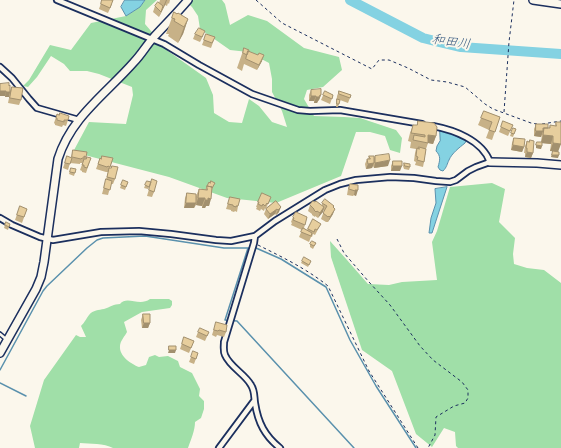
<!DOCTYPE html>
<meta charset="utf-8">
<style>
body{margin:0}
canvas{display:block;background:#fbf7ec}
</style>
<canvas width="561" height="448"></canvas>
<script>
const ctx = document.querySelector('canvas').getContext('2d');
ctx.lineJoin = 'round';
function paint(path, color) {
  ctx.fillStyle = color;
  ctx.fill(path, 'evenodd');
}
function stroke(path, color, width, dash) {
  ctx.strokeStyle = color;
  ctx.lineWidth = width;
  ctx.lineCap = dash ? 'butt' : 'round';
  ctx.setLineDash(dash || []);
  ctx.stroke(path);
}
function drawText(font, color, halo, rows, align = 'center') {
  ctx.font = font + ' "Playpen Sans","Klee One",sans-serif';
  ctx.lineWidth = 4;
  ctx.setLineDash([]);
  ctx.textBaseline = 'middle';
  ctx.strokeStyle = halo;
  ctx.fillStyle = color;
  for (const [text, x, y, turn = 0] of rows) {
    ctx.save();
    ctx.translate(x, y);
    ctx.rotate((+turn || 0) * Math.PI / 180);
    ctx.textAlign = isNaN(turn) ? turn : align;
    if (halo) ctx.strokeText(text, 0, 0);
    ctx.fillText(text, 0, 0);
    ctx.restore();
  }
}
const green = new Path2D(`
 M 145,0 L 157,0 L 146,10 L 145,24 L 168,51 L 206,78 L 213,95 L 214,113 L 229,122 L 242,123 L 249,99 L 259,106 L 272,122 L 287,127 L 282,111 L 272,92 L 272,79 L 269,63 L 248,52 L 230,50 L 200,29 L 198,16 L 192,7 L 185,0 L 222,0 L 225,4 L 230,25 L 248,15 L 267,21 L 304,48 L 339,57 L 342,70 L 323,87 L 307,90 L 304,99 L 314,116 L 344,117 L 360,118 L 396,130 L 402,138 L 400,153 L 390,150 L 385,136 L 370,132 L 356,132 L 341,176 L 276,203 L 227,198 L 169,177 L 73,152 L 89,122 L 126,124 L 133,95 L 132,87 L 99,74 L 87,71 L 70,71 L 64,64 L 51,56 L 37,77 L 28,87 L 23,86 L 29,80 L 50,45 L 71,50 L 91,23 L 126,16 L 140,7 Z
 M 492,183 L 505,189 L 499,222 L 515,238 L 513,254 L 514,264 L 527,268 L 544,270 L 561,283 L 561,448 L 458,448 L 456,446 L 455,432 L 444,428 L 432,447 L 416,434 L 392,371 L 362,350 L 331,257 L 330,241 L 347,260 L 368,284 L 389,285 L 402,282 L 437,280 L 432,242 L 437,231 L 450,187 Z
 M 150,299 L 169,299 L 172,301 L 172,305 L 170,308 L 142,312 L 124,322 L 127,332 C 125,336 120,341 120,346 C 119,356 131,364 139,367 L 146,365 L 149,357 L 155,355 L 159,357 L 168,356 L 178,361 L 180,367 L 192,373 L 200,389 L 199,396 L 204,401 L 204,409 L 201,418 L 195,422 C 195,431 191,439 188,448 L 113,448 C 104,443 90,444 80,443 L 79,448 L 35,448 L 30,426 L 44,380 L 76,335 L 80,337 L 86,337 L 81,326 C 85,322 86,319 89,315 C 93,310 99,310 104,309 C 110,307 114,304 120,304 C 127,295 139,307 150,299 Z`);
const water = new Path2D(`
 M 125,0 L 145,0 L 140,7 L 126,16 L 121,7 Z
 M 440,130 L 452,134 L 466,141 L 465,143 C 459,148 452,153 449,160 C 447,164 447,167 443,171 L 440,170 L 438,167 C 440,160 441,156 436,151 L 437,146 L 440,141 Z
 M 447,187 L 432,233 L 429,233 L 431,218 L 436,203 L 435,189 Z`);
const stream = new Path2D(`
 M 248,248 L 225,320 L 237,321 L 354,448
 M 0,370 L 43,291 L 47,286 L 87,248 L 97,240 L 103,238 L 145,236 L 224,248 L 256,248 L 281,259 L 326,287 L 350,340 L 376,386 L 416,448
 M 0,383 L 26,396`);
const river = new Path2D(`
 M 350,0 L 423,38 L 439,42 L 461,47 L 561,54`);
const path = new Path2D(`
 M 256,0 L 282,23 L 372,69 L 379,60 L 389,60 L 408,68 L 431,80 L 447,82 L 465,87 L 485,104 L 493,109 L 531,123 L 537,124
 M 504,112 L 509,42 L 514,0
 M 542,124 L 561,121
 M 337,239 L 344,253 L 369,282 L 390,305 L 420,346 L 433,360 L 462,382 L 468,390 L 468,398 L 465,403 L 454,406 L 436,417 L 435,435 L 428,448
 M 258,245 C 282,257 307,269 328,286 L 369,371 L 418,448`);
const lane = new Path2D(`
 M 0,334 L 7,340`);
const street = new Path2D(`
 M 57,0 L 164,44 L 199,65 L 252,94 L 298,110 L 310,111 L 340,110 L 422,124
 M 0,67 L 12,78 L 29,99 L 37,108 L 79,120
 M 0,218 L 12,225 L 40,237 L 53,240 L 101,232 L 139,231 L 171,234 L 216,240 L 231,241 L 255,236 L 275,221 L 325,190 L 340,184 L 356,180 L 390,177 L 414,178 L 436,181 L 450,182 L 456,180 L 468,171 L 476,167 L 490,162 C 482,140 454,130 433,126
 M 255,236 L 254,243 L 224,342 C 224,346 223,351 225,355 C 230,367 245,374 251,385 C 255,391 254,397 255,403 C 258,423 265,436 280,448
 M 219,448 L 254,401`);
const secondary = new Path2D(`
 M 533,0 L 561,4
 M 490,162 L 537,163 L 561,165
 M 0,353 L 36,289 L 41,277 L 44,262 L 58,159 C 71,117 106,94 134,62 C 141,55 146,46 153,38 C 165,25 177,13 188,0`);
const wall = new Path2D(`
 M 102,0 L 112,4 L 108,13 L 99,9 Z
 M 160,0 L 170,0 L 169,4 L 168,3 L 167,6 L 165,5 L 159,17 L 153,12 L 155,6 L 159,3 Z
 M 174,12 L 188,19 L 183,34 L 178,43 L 168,36 L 169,34 L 166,34 Z
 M 195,34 L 203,36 L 200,42 L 193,39 Z
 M 206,34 L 215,37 L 211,48 L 202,45 Z
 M 244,48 L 262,61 L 257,70 L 244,64 L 242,71 L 237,68 Z
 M 9,86 L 10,91 L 12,87 L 21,100 L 19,105 L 8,103 L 10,93 L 9,97 L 5,97 L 5,96 L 0,96 Z
 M 311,90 L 321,95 L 319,100 L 318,101 L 317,103 L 314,103 L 314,101 L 309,101 L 309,95 Z
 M 325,91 L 333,95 L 330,104 L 321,100 Z
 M 339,91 L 351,95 L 348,103 L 340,100 L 338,107 L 336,107 L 337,96 Z
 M 484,111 L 500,117 L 492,140 L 486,138 L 489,130 L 478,125 Z
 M 57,114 L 68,120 L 66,126 L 63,125 L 62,127 L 55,125 L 55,124 L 54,123 Z
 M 503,121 L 513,125 L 508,136 L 499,132 Z
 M 556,122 L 558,151 L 558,158 L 551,157 L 553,151 L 550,151 L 551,144 L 542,143 L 541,149 L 536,148 L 537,142 L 541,142 L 542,134 L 541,137 L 534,136 L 534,129 L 536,124 L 549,128 L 550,125 L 555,126 Z
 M 413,125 L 436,136 L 433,144 L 428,143 L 426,149 L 424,162 L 423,167 L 415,165 L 416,162 L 414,161 L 415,153 L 416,149 L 410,148 L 411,142 L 408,141 L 410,133 Z
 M 513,128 L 516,129 L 513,137 L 510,136 Z
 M 514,138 L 524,147 L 522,152 L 511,150 L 512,143 Z
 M 527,141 L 533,153 L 531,158 L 525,157 L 525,153 L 524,153 L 525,146 Z
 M 73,150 L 86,157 L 86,159 L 91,158 L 86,173 L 82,172 L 82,171 L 80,170 L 83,162 L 82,163 L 80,163 L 80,164 L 70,163 L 68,170 L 63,168 L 67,156 L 71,158 Z
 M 369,156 L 374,158 L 375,156 L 388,166 L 374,168 L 373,166 L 372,168 L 366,169 L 365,164 L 367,159 L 368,159 Z
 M 100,158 L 113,158 L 110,168 L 115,179 L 113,184 L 111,184 L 108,195 L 102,194 L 108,172 L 106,172 L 96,169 Z
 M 393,161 L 400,171 L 391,171 L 391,166 Z
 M 404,163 L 410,167 L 409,170 L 404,169 L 403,166 Z
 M 71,168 L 76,169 L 74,176 L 69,174 Z
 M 152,179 L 154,192 L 152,197 L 147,196 Z
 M 123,180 L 128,182 L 125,190 L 120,188 Z
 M 147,181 L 151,182 L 148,189 L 144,188 Z
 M 210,183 L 215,183 L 212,190 L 209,206 L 206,206 L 205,208 L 202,208 L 202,206 L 196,205 L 194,208 L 184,208 L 185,198 L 187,193 L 196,196 L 199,189 L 205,190 L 207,186 Z
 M 350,184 L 358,185 L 356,196 L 354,195 L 353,196 L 347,195 L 348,189 Z
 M 230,197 L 238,206 L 237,212 L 235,211 L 234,212 L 231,211 L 231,210 L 226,209 Z
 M 276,201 L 279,212 L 276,215 L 275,214 L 268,219 L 264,214 L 266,209 L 265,208 L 264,211 L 261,209 L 260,211 L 256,209 L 257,207 L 256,207 L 258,202 L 269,202 L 266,208 Z
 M 322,203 L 333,207 L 333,214 L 328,222 L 326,222 L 321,219 L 324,211 L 323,210 L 318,218 L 315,216 L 315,217 L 312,215 L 312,214 L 308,211 L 310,205 L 322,205 Z
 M 20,206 L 27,209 L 22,223 L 15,220 Z
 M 293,217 L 307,217 L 304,228 L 307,230 L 313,219 L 321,224 L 315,235 L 313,234 L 312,237 L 311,237 L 309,242 L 299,237 L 302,230 L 291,225 L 292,223 L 291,222 Z
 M 6,222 L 9,227 L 8,230 L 4,228 Z
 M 316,243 L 313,249 L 310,247 L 310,244 Z
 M 302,261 L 311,261 L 308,267 L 301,263 Z
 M 143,314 L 150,323 L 148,328 L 142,328 L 141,320 Z
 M 216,322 L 226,332 L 224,337 L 217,335 L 216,337 L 212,335 Z
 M 198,332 L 209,332 L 205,341 L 196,337 Z
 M 184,337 L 194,341 L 189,353 L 180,349 Z
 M 198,353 L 194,364 L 189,362 L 191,357 Z`);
const shadedWall = new Path2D(`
 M 166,0 L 167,0 L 165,5 L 159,17 Z
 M 188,19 L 183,34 L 178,43 L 184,27 Z
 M 264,55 L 262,61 L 257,70 L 259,65 Z
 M 0,91 L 6,91 L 5,96 L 0,96 Z
 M 6,92 L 10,92 L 9,97 L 5,97 Z
 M 320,95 L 321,95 L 319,100 L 318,101 L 317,103 L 314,103 L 316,97 Z
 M 311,96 L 316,96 L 314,101 L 309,101 Z
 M 543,128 L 544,128 L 541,137 L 534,136 L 536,131 Z
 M 428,135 L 436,136 L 433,144 L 428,143 Z
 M 543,135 L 553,136 L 551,144 L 541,143 Z
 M 553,143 L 561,144 L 558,152 L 550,151 Z
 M 513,145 L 524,147 L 522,152 L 511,150 Z
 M 536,145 L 542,146 L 541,149 L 536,148 Z
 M 527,152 L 533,153 L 531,158 L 525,157 Z
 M 552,155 L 559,155 L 558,158 L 551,157 Z
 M 390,160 L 388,166 L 374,168 L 375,163 Z
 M 374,163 L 372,168 L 366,169 L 368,164 Z
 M 393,166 L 402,166 L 400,171 L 391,171 Z
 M 355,190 L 358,190 L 356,196 L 354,195 Z
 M 198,198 L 205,198 L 202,206 L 196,205 Z
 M 208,198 L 211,199 L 209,206 L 206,206 L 205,208 L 202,208 L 205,200 Z
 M 186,203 L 196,203 L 194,208 L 184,208 Z
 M 281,207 L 279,212 L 276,215 L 278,210 Z
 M 324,207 L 323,212 L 318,218 L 320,213 Z
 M 277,209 L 275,214 L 268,219 L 270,214 Z
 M 335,209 L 333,214 L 328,222 L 330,217 Z
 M 144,323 L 150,323 L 148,328 L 142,328 Z
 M 169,350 L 176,350 L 175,353 L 168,353 Z`);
const building = new Path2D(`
 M 102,0 L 113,0 L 110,8 L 101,4 Z
 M 158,2 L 163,6 L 161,12 L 155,6 Z
 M 174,12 L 177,14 L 178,13 L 188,19 L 184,27 L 174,21 L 175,19 L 172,18 Z
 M 199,28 L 205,31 L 202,37 L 195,34 Z
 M 206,34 L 215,37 L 212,43 L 204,40 Z
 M 244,48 L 249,50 L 247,55 L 243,53 Z
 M 248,51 L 258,55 L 259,53 L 264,55 L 259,65 L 246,59 Z
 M 9,83 L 9,86 L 10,85 L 10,92 L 6,92 L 6,91 L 0,91 L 0,84 Z
 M 12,87 L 23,88 L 21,100 L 10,98 Z
 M 321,89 L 321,95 L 320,95 L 319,97 L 316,97 L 316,96 L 311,96 L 311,90 Z
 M 325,91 L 333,95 L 332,99 L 323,95 Z
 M 339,91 L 351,95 L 350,98 L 339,94 Z
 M 337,99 L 340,100 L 339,104 L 337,104 Z
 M 484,111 L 500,117 L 495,132 L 489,130 L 492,122 L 481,118 Z
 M 60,113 L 69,116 L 68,120 L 64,120 L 64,122 L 57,120 L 57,118 L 56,118 L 57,114 L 59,115 Z
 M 418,121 L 434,123 L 437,127 L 436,136 L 428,135 L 428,143 L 413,140 L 414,135 L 425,137 L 425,135 L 411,133 L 413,125 L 417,125 Z
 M 503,121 L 513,125 L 510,131 L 501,127 Z
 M 556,122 L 561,122 L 561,144 L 553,143 L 553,136 L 543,135 L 544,128 L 550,128 L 550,125 L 556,126 Z
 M 536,124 L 548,124 L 548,128 L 543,128 L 543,131 L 536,131 Z
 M 513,128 L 516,129 L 514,134 L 511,133 Z
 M 514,138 L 525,139 L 524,147 L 513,145 Z
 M 530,140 L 534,141 L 533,153 L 527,152 L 527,148 L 526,148 L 527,141 L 529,142 Z
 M 537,142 L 542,142 L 542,146 L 536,145 Z
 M 419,147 L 426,149 L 424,162 L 417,160 L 418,157 L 416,156 L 417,148 L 419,149 Z
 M 73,150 L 87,152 L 86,157 L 84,156 L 84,158 L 82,158 L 81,159 L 72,157 Z
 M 553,151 L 559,152 L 559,155 L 552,155 Z
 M 389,154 L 390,160 L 375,163 L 375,156 Z
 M 67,156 L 72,158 L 70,164 L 65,163 Z
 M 102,156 L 113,158 L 110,167 L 108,166 L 107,167 L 98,164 L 100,158 L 101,159 Z
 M 369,156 L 374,156 L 374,163 L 368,164 L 367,159 L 370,159 Z
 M 87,157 L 91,158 L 87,168 L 84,167 L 84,165 L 82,165 L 84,159 L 86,159 Z
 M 393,161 L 402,161 L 402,166 L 393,166 Z
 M 404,163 L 410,164 L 410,167 L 405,166 Z
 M 112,166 L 118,167 L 115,179 L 107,177 L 109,168 L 111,168 Z
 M 71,168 L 76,169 L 75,173 L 70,172 Z
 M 106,179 L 112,181 L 110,190 L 104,188 Z
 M 152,179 L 157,181 L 154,192 L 149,190 Z
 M 123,180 L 128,182 L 126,187 L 121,185 Z
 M 147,181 L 151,182 L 149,187 L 145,185 Z
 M 211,181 L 215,183 L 212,188 L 212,187 L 207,186 L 209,182 L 210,183 Z
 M 350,184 L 358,185 L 358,190 L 355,190 L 355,191 L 349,189 Z
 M 207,186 L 212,187 L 211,199 L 208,198 L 208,200 L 205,200 L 205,198 L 198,198 L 199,189 L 207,190 Z
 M 187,193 L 196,194 L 196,203 L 186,203 Z
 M 262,193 L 271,197 L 268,204 L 267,203 L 265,206 L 263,204 L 262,206 L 258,204 L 259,202 L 258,202 Z
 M 230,197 L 240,199 L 238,206 L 236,206 L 236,207 L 233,206 L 233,205 L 228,204 Z
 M 325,199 L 334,206 L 333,207 L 335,209 L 330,217 L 329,216 L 328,217 L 323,213 L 327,206 L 322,203 Z
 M 276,201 L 281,207 L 278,210 L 277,209 L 270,214 L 266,209 Z
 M 313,201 L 315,202 L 316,201 L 324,207 L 320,213 L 317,211 L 316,212 L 314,210 L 314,209 L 310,205 Z
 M 20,206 L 27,209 L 24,217 L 17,215 Z
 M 296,212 L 307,217 L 305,225 L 293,220 L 294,218 L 293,217 Z
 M 313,219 L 321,224 L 317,230 L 315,229 L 314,232 L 308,229 Z
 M 6,222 L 10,224 L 9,227 L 5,225 Z
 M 303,228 L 312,233 L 311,236 L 301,232 Z
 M 312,241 L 316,243 L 314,246 L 310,244 Z
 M 304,257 L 311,261 L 309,265 L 302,261 Z
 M 143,314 L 150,314 L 150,323 L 144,323 Z
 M 216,322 L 227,325 L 226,332 L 219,330 L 218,331 L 214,330 Z
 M 200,328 L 209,332 L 207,336 L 198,332 Z
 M 184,337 L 194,341 L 191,348 L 182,344 Z
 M 169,346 L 176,346 L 176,350 L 169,350 Z
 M 193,351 L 198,353 L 196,359 L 191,357 Z`);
const waterNames = [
 ["和田川",451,42,8]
];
paint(green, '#a0dfa8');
paint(water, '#84d2e2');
stroke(water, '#5a91ad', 1);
stroke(stream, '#5a91ad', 1.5);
stroke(river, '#84d2e2', 10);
stroke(lane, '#1b2f5e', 5.5);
stroke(street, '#1b2f5e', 8);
stroke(secondary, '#1b2f5e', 10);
stroke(path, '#1b2f5e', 1, [3, 3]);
stroke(lane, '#fbf7ec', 2.5);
stroke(street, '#fbf7ec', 4.5);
stroke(secondary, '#fbf7ec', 7);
paint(wall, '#c7b187');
paint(shadedWall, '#a2906e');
paint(building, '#e7ce9d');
stroke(building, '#a2906e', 1);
drawText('italic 13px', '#35587f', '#fbf7ec', waterNames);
</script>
